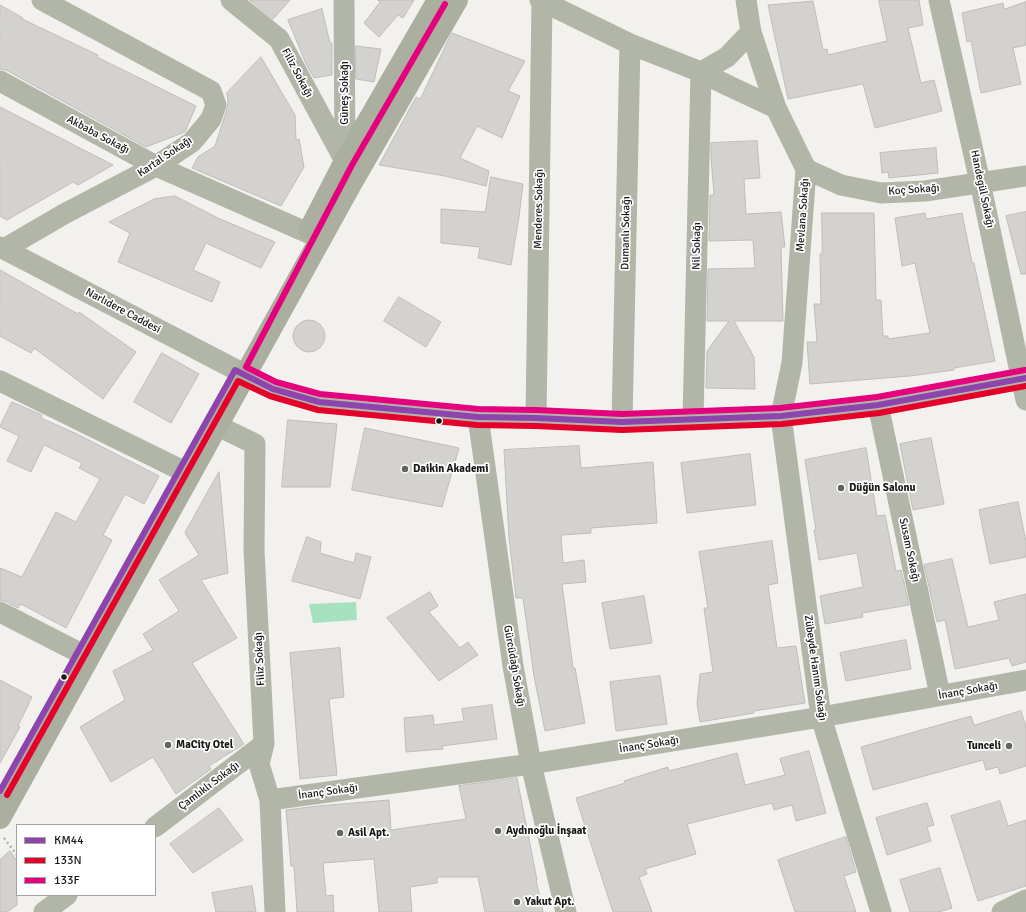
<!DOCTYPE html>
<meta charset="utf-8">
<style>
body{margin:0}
#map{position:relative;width:1026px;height:912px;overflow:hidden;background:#f2f1ed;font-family:Signika,sans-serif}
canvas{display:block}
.legend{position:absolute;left:16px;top:824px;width:140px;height:72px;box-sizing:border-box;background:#fff;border:1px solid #a3a3a2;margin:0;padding:5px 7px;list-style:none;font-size:12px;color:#191816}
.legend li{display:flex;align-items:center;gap:8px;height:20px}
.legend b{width:20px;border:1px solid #a3a3a2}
</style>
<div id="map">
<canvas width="1026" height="912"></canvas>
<ul class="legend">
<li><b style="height:5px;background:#8e44ad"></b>KM44</li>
<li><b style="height:5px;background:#e4002b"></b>133N</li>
<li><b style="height:5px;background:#e5007d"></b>133F</li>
</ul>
</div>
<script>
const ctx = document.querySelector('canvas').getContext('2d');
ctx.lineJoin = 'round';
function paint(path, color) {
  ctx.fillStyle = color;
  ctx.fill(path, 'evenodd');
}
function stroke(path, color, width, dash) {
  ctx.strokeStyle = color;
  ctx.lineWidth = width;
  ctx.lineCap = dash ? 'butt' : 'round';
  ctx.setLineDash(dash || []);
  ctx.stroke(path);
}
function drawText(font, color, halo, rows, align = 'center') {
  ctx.font = font + ' Signika,sans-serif';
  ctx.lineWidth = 3.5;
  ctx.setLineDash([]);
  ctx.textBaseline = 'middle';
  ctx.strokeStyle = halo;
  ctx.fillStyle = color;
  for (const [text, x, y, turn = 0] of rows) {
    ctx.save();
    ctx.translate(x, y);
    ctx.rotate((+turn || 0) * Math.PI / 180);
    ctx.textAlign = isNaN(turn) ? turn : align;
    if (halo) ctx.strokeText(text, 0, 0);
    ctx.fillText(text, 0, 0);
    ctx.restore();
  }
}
const water = new Path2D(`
 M 356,602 L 357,620 L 313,623 L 309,604 Z`);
const building = new Path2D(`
 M 250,0 L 290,0 L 273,19 Z
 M 378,0 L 414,0 L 403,18 L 398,15 L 379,37 L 364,23 L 380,2 Z
 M 879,0 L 919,0 L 923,25 L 908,28 L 921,83 L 934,80 L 942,111 L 875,128 L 863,84 L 788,99 L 768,5 L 813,1 L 823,50 L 827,49 L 828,55 L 887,41 Z
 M 1026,2 L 1026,45 L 1013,48 L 1021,84 L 981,93 L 971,41 L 967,42 L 962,13 L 1003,3 L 1004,9 Z
 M 0,5 L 23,18 L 22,19 L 98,55 L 97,57 L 196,106 L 185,132 L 146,147 L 6,70 L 0,69 Z
 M 322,9 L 330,43 L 332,43 L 332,75 L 314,78 L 306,64 L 288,20 Z
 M 452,33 L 525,61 L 508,91 L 520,96 L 502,138 L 477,126 L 460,158 L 489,171 L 486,186 L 445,176 L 379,165 L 416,97 L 420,99 Z
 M 356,46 L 381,49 L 374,82 L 356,79 Z
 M 261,57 L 295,115 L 296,140 L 299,139 L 304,167 L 281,206 L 192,168 L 198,157 L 215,146 L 227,109 L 228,102 L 227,93 Z
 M 0,107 L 113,165 L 78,185 L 73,182 L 7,220 L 0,216 Z
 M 757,141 L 760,178 L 744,179 L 746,214 L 781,212 L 785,247 L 781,247 L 783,321 L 734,321 L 754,357 L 755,389 L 706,388 L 707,351 L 729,321 L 707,321 L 708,269 L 755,268 L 753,240 L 709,241 L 710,195 L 714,195 L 711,157 L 711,143 Z
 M 936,148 L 938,173 L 889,178 L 888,172 L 882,173 L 880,153 Z
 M 491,177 L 523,184 L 519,217 L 511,265 L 478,258 L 480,247 L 441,243 L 441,209 L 485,212 Z
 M 175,196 L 220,219 L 275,242 L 261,268 L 206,243 L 193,270 L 220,282 L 212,302 L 118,262 L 130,233 L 109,222 L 154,199 Z
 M 1026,212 L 1026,274 L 1021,274 L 1006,216 Z
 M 822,213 L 874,213 L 876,300 L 881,300 L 883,336 L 888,336 L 888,339 L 930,333 L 915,263 L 902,266 L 895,218 L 925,213 L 926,219 L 962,213 L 972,263 L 974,263 L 995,361 L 954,368 L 954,370 L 910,376 L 810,384 L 807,342 L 817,342 L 814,304 L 821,304 L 820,254 L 822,253 Z
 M 0,270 L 78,314 L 79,312 L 136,352 L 103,399 L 34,348 L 31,353 L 0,336 Z
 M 399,297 L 441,322 L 426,347 L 384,321 Z
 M293 336a16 16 0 1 1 32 0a16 16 0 1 1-32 0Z
 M 162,353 L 199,374 L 171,423 L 134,402 Z
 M 12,402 L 42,415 L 41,418 L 77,434 L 159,476 L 144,504 L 125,494 L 103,535 L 112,540 L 66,628 L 21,604 L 18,608 L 5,601 L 0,600 L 0,568 L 22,577 L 56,512 L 76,522 L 100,479 L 79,468 L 82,463 L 44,445 L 31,472 L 7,461 L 19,436 L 0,427 Z
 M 288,420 L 337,424 L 330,487 L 282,487 Z
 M 365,428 L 459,448 L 442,507 L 352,490 Z
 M 931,438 L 944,504 L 913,510 L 900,444 Z
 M 579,446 L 581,468 L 653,462 L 657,523 L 591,528 L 591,533 L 561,535 L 563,563 L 584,560 L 586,582 L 562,584 L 573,668 L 575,668 L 585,723 L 545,731 L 534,676 L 523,598 L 516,598 L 509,538 L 504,450 Z
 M 866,448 L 877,516 L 885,515 L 896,571 L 901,570 L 909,605 L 862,613 L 863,617 L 825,624 L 820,596 L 863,587 L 857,553 L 819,560 L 814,530 L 816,530 L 805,460 Z
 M 750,454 L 756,505 L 687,513 L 681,463 Z
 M 219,472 L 228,573 L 201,580 L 237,638 L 192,663 L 244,744 L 209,766 L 211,769 L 176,794 L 153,757 L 111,782 L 80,727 L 125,700 L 113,671 L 153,650 L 143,634 L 179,611 L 159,580 L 199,555 L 185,533 Z
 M 1018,502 L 1026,542 L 1026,557 L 990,564 L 979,510 Z
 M 307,537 L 321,542 L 320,553 L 354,563 L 356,553 L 371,557 L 360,599 L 292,581 Z
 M 772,541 L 778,583 L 768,585 L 777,648 L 796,646 L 805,703 L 754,711 L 754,713 L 700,722 L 697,704 L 700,674 L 713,672 L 704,608 L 708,608 L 699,552 Z
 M 952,559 L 968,627 L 999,620 L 994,602 L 1026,594 L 1026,662 L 1012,666 L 1009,658 L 955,669 L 945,620 L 937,622 L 924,565 Z
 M 430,592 L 438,606 L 429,612 L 460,648 L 468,642 L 478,655 L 439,681 L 387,618 Z
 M 644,596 L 652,643 L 610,649 L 602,603 Z
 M 906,640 L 911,669 L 846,681 L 840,653 Z
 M 340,648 L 344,697 L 329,699 L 337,775 L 300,779 L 290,653 Z
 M 660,676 L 667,724 L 616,731 L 610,682 Z
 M 0,680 L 32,697 L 18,726 L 20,727 L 0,763 Z
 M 492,705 L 497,739 L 442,746 L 443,749 L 406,752 L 404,718 L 433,715 L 434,725 L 464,721 L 462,709 Z
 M 1021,711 L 1026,727 L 1026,766 L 1000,774 L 998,767 L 986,770 L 983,760 L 873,790 L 861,747 L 971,716 L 974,725 Z
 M 809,751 L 826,813 L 796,821 L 792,805 L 774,810 L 772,803 L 687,824 L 696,854 L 645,869 L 647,874 L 639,877 L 652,912 L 613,912 L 576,798 L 625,783 L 624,781 L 668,767 L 669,771 L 737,753 L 745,785 L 785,775 L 780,759 Z
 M 517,778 L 537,880 L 536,880 L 543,912 L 485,912 L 478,877 L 437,877 L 437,883 L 410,887 L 412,912 L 379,912 L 374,859 L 323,863 L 326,896 L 333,895 L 334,912 L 297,912 L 294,866 L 291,866 L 286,810 L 318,806 L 389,800 L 391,830 L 466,819 L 459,786 Z
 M 1000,801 L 1008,826 L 1026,820 L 1026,886 L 978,901 L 951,816 Z
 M 927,803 L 934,825 L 927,827 L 931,841 L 887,855 L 876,818 Z
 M 219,808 L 243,840 L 193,873 L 170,844 Z
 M 846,837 L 856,872 L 844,876 L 856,912 L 795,912 L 778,860 Z
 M 10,851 L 17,861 L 17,905 L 7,912 L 0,912 L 0,860 Z
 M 940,868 L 952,908 L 939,912 L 910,912 L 900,880 Z
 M 252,886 L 256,912 L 216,912 L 212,893 Z`);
const path = new Path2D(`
 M 4,838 L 17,855`);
const minor = new Path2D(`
 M 231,0 L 279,39 L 345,161
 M 344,0 L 345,159
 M 540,0 L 630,44 L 701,72 L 729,86 L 776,108
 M 746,0 L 751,32 L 776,108 L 806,169 L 792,363 L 781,416 L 821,717 L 881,912
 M 939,0 L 980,182 L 1026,400
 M 701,72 L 727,57 L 751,32
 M 0,81 L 156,166 L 308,233
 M 806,169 L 841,185 L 881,193 L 925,191 L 1026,176
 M 0,247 L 273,389 L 319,402 L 478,417 L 536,418 L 622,422 L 781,416 L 878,405 L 1026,378
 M 4,249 L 64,214 L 156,166 L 192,142 L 211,119 L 216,105 L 211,91 L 42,0
 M 0,381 L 179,469
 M 878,405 L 940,695
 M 478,417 L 513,666 L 531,764 L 566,912
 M 536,418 L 542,1
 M 693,420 L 701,72
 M 622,422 L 630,44
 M 218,426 L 255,444 L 254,550 L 264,744 L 259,764 L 270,800 L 275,912
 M 0,612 L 78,652
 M 270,800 L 531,764 L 821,717 L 1026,680
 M 155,827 L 264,744
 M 44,912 L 67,895
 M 1002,912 L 1026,900`);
const major = new Path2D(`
 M 309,231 L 345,161 L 438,0
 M 0,818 L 351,184 L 457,0`);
const bus1 = new Path2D(`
 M 0,791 L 235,370 L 273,389 L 319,402 L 478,417 L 536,418 L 622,422 L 781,416 L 878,405 L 1026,378`);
const bus2 = new Path2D(`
 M 7,795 L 238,381 L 270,396 L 318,410 L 477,425 L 536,426 L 622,430 L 782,424 L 879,413 L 1026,386`);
const bus3 = new Path2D(`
 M 445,4 L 352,165 L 246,367 L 276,382 L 320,394 L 478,409 L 536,410 L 622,414 L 780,408 L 877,397 L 1025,370`);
const markers = [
 [439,421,3.5,"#191816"],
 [405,469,4,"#656461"],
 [841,488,4,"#656461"],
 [64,677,3.5,"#191816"],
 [168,745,4,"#656461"],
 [1009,746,4,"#656461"],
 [498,831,4,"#656461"],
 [340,833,4,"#656461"],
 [517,902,4,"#656461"]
];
const streetNames = [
 ["Filiz Sokağı",297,73,62],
 ["Güneş Sokağı",345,93,-90],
 ["Akbaba Sokağı",98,135,28],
 ["Kartal Sokağı",165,157,-34],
 ["Handegül Sokağı",982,189,78],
 ["Koç Sokağı",914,190,-4],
 ["Menderes Sokağı",539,209,-89],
 ["Mevlana Sokağı",803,215,-86],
 ["Dumanlı Sokağı",626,233,-89],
 ["Nil Sokağı",697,246,-89],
 ["Narlıdere Caddesi",123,311,28],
 ["Susam Sokağı",909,550,78],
 ["Filiz Sokağı",260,659,-93],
 ["Gürcüdağı Sokağı",514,666,80],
 ["Zübeyde Hanım Sokağı",815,668,82],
 ["İnanç Sokağı",968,691,-10],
 ["İnanç Sokağı",649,745,-9],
 ["Çamlıklı Sokağı",209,786,-37],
 ["İnanç Sokağı",328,792,-8]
];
const poiNames = [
 ["Daikin Akademi",413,469],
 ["Düğün Salonu",849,488],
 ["MaCity Otel",176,745],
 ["Tunceli",1001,746,"right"],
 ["Aydınoğlu İnşaat",506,831],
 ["Asil Apt.",348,833],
 ["Yakut Apt.",525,902]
];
paint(water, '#a6e2c0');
paint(building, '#d3d2cf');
stroke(building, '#bfbdba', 1);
stroke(path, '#acb0a5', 2.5, [2, 3]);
stroke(minor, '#b1b6a8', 21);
stroke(major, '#abaf9f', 22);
stroke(bus1, '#8e44ad', 6);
stroke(bus2, '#e4002b', 6);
stroke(bus3, '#e5007d', 6);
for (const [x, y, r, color] of markers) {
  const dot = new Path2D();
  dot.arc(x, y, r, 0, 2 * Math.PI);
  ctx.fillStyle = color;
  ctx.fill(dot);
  stroke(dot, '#fff', 1.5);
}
drawText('11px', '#191816', '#fff', streetNames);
drawText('bold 11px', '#191816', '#fff', poiNames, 'left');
</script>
